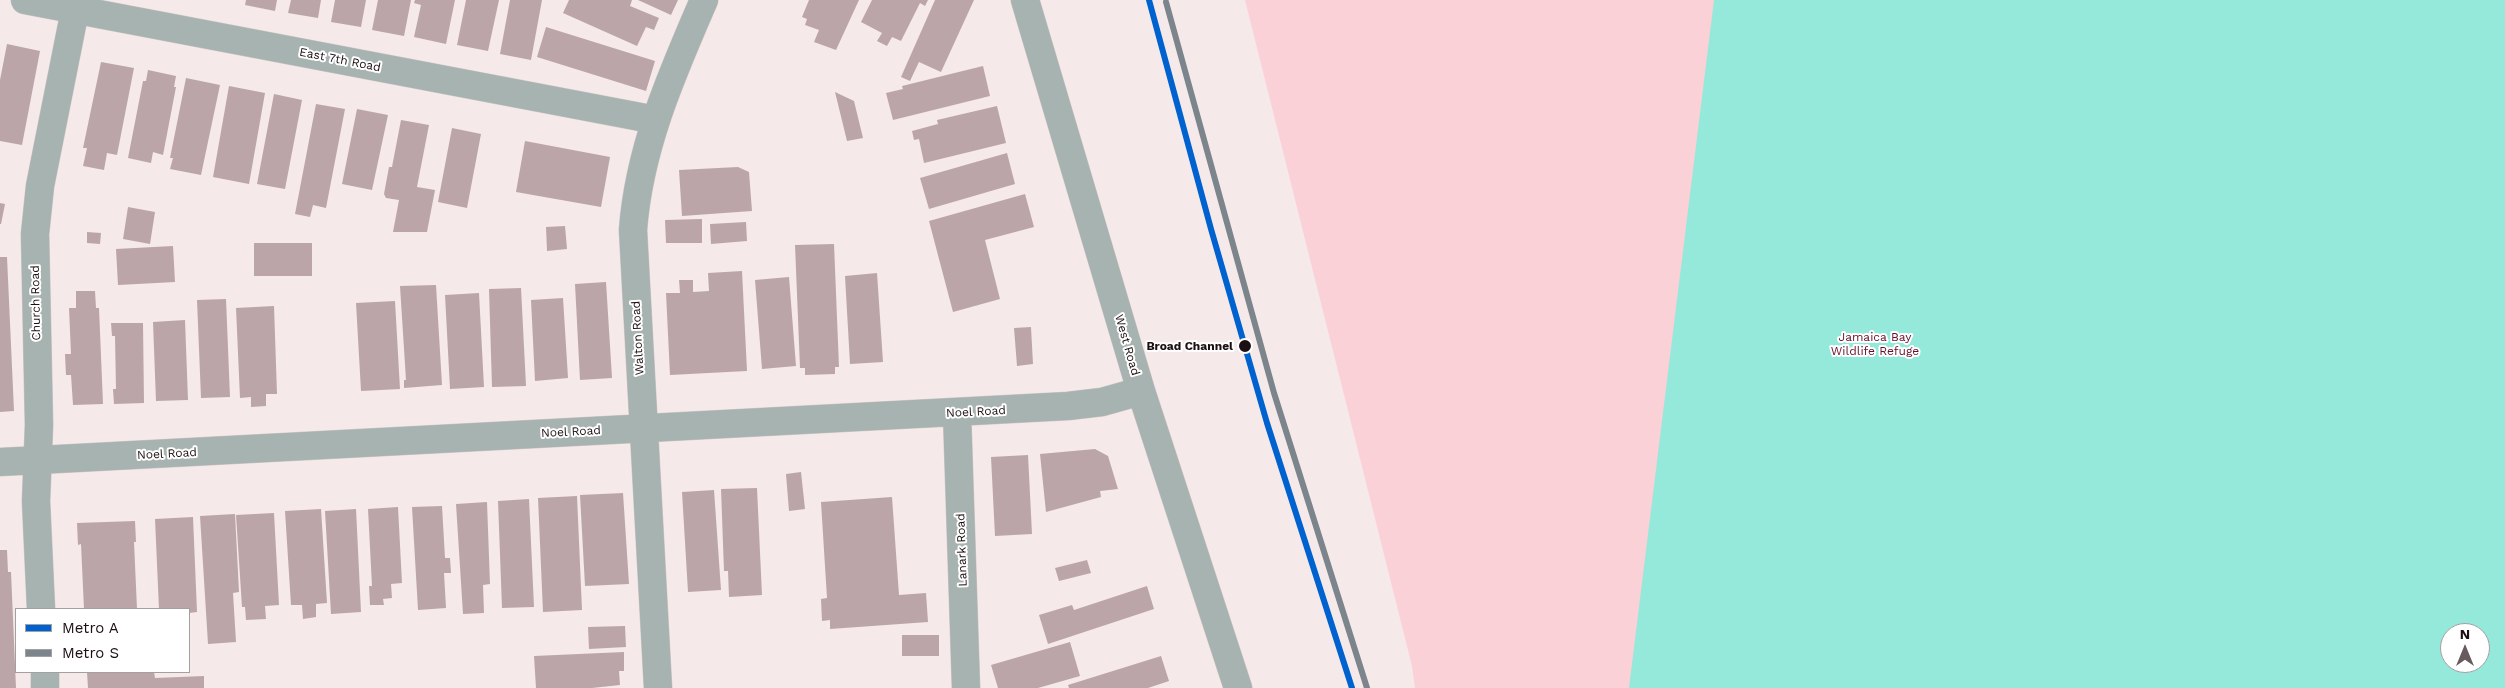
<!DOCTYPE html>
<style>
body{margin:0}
#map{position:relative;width:2505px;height:688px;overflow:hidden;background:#f5e9ea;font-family:"Work Sans",sans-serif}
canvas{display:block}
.legend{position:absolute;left:15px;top:608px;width:175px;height:65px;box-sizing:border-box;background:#fff;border:1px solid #a49fa0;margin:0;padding:6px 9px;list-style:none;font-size:15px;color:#1c0f11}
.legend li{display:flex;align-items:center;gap:10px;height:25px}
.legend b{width:25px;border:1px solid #a49fa0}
.north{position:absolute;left:2440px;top:623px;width:50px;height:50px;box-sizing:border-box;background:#fff;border:1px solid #a49fa0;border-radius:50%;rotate:0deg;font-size:14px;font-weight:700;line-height:20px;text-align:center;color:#1c0f11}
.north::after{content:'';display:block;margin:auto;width:18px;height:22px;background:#685b5d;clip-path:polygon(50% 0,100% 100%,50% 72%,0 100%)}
</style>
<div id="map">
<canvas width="2505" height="688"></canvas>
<ul class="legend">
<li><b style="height:6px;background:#0062cf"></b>Metro A</li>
<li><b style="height:6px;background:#7c858c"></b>Metro S</li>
</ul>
<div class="north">N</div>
</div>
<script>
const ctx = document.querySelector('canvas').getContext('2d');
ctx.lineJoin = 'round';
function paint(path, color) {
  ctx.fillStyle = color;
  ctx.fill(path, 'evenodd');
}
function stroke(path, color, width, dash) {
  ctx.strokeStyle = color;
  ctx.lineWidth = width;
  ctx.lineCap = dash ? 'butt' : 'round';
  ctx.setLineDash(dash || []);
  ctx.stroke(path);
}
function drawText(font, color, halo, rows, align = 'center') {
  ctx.font = font + ' "Work Sans",sans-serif';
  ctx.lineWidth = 4;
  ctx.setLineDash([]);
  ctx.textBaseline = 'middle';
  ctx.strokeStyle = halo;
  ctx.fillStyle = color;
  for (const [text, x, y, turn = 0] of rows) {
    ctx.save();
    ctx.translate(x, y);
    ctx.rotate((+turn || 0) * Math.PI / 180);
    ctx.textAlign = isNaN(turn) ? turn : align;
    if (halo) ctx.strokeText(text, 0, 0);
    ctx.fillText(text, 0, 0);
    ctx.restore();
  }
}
const green = new Path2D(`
 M 1245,0 L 2505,0 L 2505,688 L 1415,688 L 1412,666 ZM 2450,633 L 2480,633 L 2480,663 L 2450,663 Z`);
const water = new Path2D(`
 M 1714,0 L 2505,0 L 2505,688 L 1629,688 ZM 2450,633 L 2480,633 L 2480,663 L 2450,663 Z`);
const building = new Path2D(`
 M 246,0 L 277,0 L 275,11 L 245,5 Z
 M 291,0 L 321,0 L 318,18 L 288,13 Z
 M 335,0 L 366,0 L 361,27 L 331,22 Z
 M 378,0 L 411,0 L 404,36 L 372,30 Z
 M 415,0 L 455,0 L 446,44 L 414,37 L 421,5 L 414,3 Z
 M 466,0 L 499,0 L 488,51 L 457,45 Z
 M 510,0 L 542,0 L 531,60 L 500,54 Z
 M 569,0 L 632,0 L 630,6 L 659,18 L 654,30 L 646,27 L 637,46 L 563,13 Z
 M 638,0 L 678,0 L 671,15 Z
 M 809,0 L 859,0 L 836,50 L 814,42 L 819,30 L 805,25 L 807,19 L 802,17 Z
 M 872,0 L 928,0 L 925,6 L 920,3 L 901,41 L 892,37 L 887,46 L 877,41 L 882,33 L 861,22 Z
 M 935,0 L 974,0 L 941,72 L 919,62 L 910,81 L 901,77 Z
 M 546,27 L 655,61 L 646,91 L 537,57 Z
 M 7,44 L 40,51 L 22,145 L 0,141 L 0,80 Z
 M 101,62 L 134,68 L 117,155 L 107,153 L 104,170 L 83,166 L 87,148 L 83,148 Z
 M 983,66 L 990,96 L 893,120 L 886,93 L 903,89 L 902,86 Z
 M 148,70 L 176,76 L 174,87 L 176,87 L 163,155 L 153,152 L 151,163 L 128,158 L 143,81 L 146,81 Z
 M 186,78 L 220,85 L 201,175 L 170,169 L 173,158 L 170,158 Z
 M 229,86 L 265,93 L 249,184 L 213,177 Z
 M 835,92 L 854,101 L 863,138 L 847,141 Z
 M 274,94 L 302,100 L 285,189 L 257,184 Z
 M 316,104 L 345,109 L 326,208 L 313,205 L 310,217 L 295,214 Z
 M 997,106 L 1006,143 L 924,163 L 919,139 L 914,140 L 912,131 L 938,124 L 937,120 Z
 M 357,109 L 388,115 L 372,190 L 342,184 Z
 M 401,120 L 429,125 L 417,187 L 435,190 L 427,232 L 393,232 L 399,200 L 386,198 L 384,194 L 389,167 L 392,167 Z
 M 452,128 L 481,134 L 467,208 L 438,202 Z
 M 525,141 L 610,157 L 601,207 L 516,192 Z
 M 1007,153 L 1015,184 L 929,209 L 920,178 Z
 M 738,167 L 749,172 L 752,211 L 682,216 L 679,170 Z
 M 1025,194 L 1034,227 L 985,240 L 1000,299 L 953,312 L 929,221 Z
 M 0,203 L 5,204 L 1,224 L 0,224 Z
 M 128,207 L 155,212 L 150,244 L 123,239 Z
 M 702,219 L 702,243 L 666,243 L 665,220 Z
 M 746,222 L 747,241 L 711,244 L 710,224 Z
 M 565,226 L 567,249 L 547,251 L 546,227 Z
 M 87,232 L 101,233 L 100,244 L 87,243 Z
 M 254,243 L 312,243 L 312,276 L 254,276 Z
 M 834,244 L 839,367 L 835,367 L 835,374 L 805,375 L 805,368 L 800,368 L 795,245 Z
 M 173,246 L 175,282 L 118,285 L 116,249 Z
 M 0,257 L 7,257 L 14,411 L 0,412 Z
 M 742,271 L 747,371 L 670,375 L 666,293 L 680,293 L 679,280 L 693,280 L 693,292 L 709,291 L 708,273 Z
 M 877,273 L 883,362 L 850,364 L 845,276 Z
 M 789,277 L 796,366 L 762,369 L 755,280 Z
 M 606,282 L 612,378 L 580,380 L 575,284 Z
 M 436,285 L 442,385 L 404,388 L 404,380 L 406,380 L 400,286 Z
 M 521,288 L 526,386 L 492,387 L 489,289 Z
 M 76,291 L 95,291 L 96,308 L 99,308 L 103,404 L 73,405 L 71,375 L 66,375 L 65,354 L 71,354 L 69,308 L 76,308 Z
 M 479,293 L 484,387 L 450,389 L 445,295 Z
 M 563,298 L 568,378 L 535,381 L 531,300 Z
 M 226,299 L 230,397 L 201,398 L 197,300 Z
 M 395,301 L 400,389 L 361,391 L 356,303 Z
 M 274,306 L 277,394 L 266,394 L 266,406 L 251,407 L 251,397 L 240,398 L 236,308 Z
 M 185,320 L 188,400 L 156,401 L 153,322 Z
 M 111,323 L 143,323 L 144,403 L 114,404 L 113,389 L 116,389 L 115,336 L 112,336 Z
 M 1031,327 L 1033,364 L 1017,366 L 1014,328 Z
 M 1095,449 L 1108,456 L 1118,489 L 1100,491 L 1101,497 L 1046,512 L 1040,454 Z
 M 1028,455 L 1032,534 L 995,536 L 991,457 Z
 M 801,472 L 805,509 L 789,511 L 786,474 Z
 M 757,488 L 762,595 L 729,597 L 728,571 L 724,571 L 721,489 Z
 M 714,490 L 721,590 L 688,592 L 682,492 Z
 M 623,493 L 629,584 L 585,586 L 580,495 Z
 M 577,496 L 582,610 L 543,612 L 538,498 Z
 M 892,497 L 899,595 L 926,593 L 928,622 L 830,629 L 830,620 L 822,621 L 821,599 L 827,598 L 821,502 Z
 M 529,499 L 534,607 L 502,608 L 498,501 Z
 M 487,502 L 490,584 L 483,585 L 484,613 L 463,614 L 456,504 Z
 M 442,506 L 445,558 L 450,558 L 451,573 L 444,573 L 446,608 L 418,610 L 412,507 Z
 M 398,507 L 402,583 L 391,584 L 392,598 L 383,599 L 384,605 L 370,605 L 369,586 L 372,586 L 368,509 Z
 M 321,509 L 327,603 L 316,604 L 316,617 L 303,619 L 302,605 L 291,605 L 285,511 Z
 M 356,509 L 361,612 L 331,614 L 325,511 Z
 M 274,513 L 279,605 L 265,606 L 266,619 L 246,620 L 245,607 L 242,607 L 236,515 Z
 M 235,514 L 239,592 L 233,593 L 236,642 L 208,644 L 200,516 Z
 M 193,517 L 197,612 L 189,613 L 189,609 L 159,609 L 155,519 Z
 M 135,521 L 136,542 L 134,542 L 137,609 L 84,609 L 81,544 L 78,545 L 77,523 Z
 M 0,550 L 7,550 L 8,572 L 11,572 L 16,688 L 0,688 Z
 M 1087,560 L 1091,573 L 1059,581 L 1055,568 Z
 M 1147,586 L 1154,609 L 1048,644 L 1039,615 L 1072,605 L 1074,610 Z
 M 625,626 L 626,647 L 589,649 L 588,627 Z
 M 902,635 L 939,635 L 939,656 L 902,656 Z
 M 1070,642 L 1080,676 L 1038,688 L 998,688 L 991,665 Z
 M 624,652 L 624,671 L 619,671 L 620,685 L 592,688 L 536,688 L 534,656 Z
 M 1161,656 L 1169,681 L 1148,688 L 1069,688 L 1068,685 Z
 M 87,672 L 154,672 L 155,678 L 204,676 L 204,688 L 88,688 Z`);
const street = new Path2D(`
 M 25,0 L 656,120
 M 1025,0 L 1141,391 L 1238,688
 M 957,413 L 966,688
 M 0,462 L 1068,406 L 1102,402 L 1141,391
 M 41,609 L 36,501 L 39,425 L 35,234 L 40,186 L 77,0
 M 45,672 L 45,688
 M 658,688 L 633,230 C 639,148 672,74 704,0`);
const metro1 = new Path2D(`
 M 1149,0 L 1211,229 L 1267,423 L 1352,688`);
const metro2 = new Path2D(`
 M 1166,2 L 1274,393 L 1367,688`);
const markers = [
 [1245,346,7,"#1c0f11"]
];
const streetNames = [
 ["East 7th Road",340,60,11],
 ["Church Road",36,303,-91],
 ["Walton Road",638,338,-93],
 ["West Road",1127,345,74],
 ["Noel Road",976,412,-3],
 ["Noel Road",571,432,-3],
 ["Noel Road",167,454,-3],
 ["Lanark Road",962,550,-92]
];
const parkNames = [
 ["Jamaica Bay",1875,337],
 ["Wildlife Refuge",1875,351]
];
const stopNames = [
 ["Broad Channel",1233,346]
];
paint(green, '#fad1d6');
paint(water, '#94e9da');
paint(building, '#bca5a9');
stroke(street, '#d1c7c8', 29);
stroke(street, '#a7b3b0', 28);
stroke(metro1, '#0062cf', 6);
stroke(metro2, '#7c858c', 6);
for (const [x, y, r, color] of markers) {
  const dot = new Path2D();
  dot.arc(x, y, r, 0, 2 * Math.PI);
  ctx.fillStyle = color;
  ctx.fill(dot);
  stroke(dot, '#fff', 2);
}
drawText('12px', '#1c0f11', '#fff', streetNames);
drawText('12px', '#650f29', '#fff', parkNames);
drawText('bold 12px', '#1c0f11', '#fff', stopNames, 'right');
</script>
